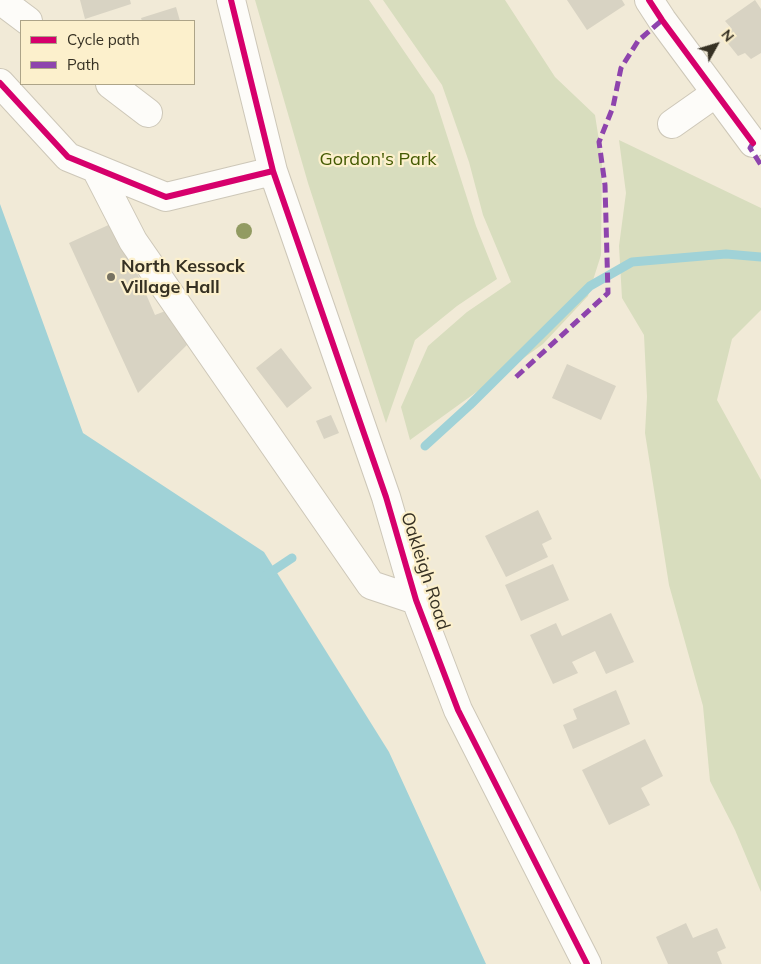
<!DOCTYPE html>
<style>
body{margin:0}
#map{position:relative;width:761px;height:964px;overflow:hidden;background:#f1ead7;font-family:Mulish,sans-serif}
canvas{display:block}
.legend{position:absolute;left:20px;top:20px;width:175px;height:65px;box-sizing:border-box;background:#fcf0cc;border:1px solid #ada488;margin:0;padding:6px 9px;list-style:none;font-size:15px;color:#363123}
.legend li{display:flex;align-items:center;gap:10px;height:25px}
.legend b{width:25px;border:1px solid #ada488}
.north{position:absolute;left:691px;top:20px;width:50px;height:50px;-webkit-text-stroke:4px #fcf0cc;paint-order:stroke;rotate:51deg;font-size:14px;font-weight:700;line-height:20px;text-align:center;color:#363123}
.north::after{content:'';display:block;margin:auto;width:18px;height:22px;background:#363123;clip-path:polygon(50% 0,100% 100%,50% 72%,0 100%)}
</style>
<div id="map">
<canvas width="761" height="964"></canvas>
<ul class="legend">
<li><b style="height:6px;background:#d6006c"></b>Cycle path</li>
<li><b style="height:6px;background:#8e44ad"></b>Path</li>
</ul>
<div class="north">N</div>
</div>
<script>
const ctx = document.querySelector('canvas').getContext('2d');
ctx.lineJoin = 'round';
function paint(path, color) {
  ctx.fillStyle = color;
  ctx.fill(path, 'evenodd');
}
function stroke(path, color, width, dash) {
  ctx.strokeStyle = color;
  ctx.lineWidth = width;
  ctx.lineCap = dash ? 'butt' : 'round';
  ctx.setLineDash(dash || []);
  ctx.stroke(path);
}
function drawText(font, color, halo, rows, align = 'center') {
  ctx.font = font + ' Mulish,sans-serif';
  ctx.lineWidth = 4.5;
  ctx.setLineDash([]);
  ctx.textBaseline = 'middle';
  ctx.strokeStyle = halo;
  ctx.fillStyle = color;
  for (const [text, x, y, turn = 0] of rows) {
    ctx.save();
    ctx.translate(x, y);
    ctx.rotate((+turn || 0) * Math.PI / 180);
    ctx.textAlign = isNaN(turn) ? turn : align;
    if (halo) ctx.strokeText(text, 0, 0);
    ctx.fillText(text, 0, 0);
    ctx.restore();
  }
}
const green = new Path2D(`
 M 255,0 L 369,0 L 434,95 L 476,226 L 497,279 L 457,306 L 415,340 L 386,423 L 308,183 Z
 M 383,0 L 505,0 L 555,77 L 595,115 L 602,160 L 601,255 L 588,296 L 543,344 L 410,440 L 401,407 L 428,346 L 467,312 L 511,282 L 483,215 L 469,162 L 442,85 Z
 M 619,140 L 761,208 L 761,310 L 732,339 L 717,400 L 761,480 L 761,892 L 735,830 L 710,781 L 703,706 L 669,585 L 645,433 L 647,397 L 644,335 L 622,298 L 619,246 L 626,193 Z`);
const water = new Path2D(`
 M 0,204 L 83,433 L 264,552 L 389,752 L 486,964 L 0,964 Z`);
const stream = new Path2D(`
 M 425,446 L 470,405 L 590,286 L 632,262 L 726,254 L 761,257
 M 265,576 L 292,558`);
const building = new Path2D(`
 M 80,0 L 130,0 L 131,4 L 85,19 Z
 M 567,0 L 622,0 L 625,5 L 587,30 Z
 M 755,0 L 761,9 L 761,53 L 751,59 L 745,53 L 738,56 L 722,36 L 732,29 L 725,21 Z
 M 176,7 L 180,21 L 142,21 L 141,18 Z
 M 115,222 L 155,315 L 168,310 L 189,343 L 138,393 L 69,243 Z
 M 281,348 L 312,388 L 287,408 L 256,368 Z
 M 567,364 L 616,386 L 601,420 L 552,398 Z
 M 331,415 L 339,433 L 324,439 L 316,421 Z
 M 538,510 L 552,539 L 542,544 L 548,557 L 506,577 L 485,536 Z
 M 553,564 L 569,600 L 521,621 L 505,585 Z
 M 611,613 L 634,662 L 606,674 L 595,651 L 572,662 L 578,673 L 553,684 L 530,635 L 556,623 L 562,636 Z
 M 616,690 L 630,724 L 573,749 L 563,725 L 577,719 L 573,709 Z
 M 645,739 L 663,776 L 641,788 L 650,805 L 609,825 L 582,770 Z
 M 686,923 L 693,938 L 717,928 L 726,948 L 717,952 L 722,964 L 668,964 L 656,937 Z`);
const minor = new Path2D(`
 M 0,0 L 28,21
 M 231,0 L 273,171 L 386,497 L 416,600 L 458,710 L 587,964
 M 649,0 L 662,20 L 753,143
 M 0,83 L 68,157 L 166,197 L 273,171
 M 110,84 L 148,113
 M 672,124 L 716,93
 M 96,169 L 133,241 L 371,585 L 416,600`);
const quiet = new Path2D(`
 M 753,143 L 750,148 L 761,165
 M 516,377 L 608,293 L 605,185 L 599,142 L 613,107 L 621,68 L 638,41 L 662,20`);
const cycleway = new Path2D(`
 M 231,0 L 273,171 L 386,497 L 416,600 L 458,710 L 587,964
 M 649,0 L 662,20 L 753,143
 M 0,83 L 68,157 L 166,197 L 273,171`);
const trees = [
 [244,231]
];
const markers = [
 [111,277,5,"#777262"]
];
const parkNames = [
 ["Gordon's Park",378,160]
];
const poiNames = [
 ["North Kessock",121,267],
 ["Village Hall",121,288]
];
const streetNames = [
 ["Oakleigh Road",425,571,72]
];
paint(green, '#d8ddbe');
paint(water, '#a0d2d7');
stroke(stream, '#a0d2d7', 9);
paint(building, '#d8d3c3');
stroke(minor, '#cdc7b8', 30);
stroke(minor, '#fdfcf9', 28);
stroke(quiet, '#8e44ad', 5, [10, 5]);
stroke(cycleway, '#d6006c', 6);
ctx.fillStyle = '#929b62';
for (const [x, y] of trees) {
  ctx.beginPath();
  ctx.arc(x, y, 8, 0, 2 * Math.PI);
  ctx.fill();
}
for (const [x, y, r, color] of markers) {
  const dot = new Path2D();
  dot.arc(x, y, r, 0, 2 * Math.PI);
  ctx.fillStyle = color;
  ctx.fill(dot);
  stroke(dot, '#fcf0cc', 2);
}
drawText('18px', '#445a02', '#fcf0cc', parkNames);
drawText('bold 18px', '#363123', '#fcf0cc', poiNames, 'left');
drawText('18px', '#363123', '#fcf0cc', streetNames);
</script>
